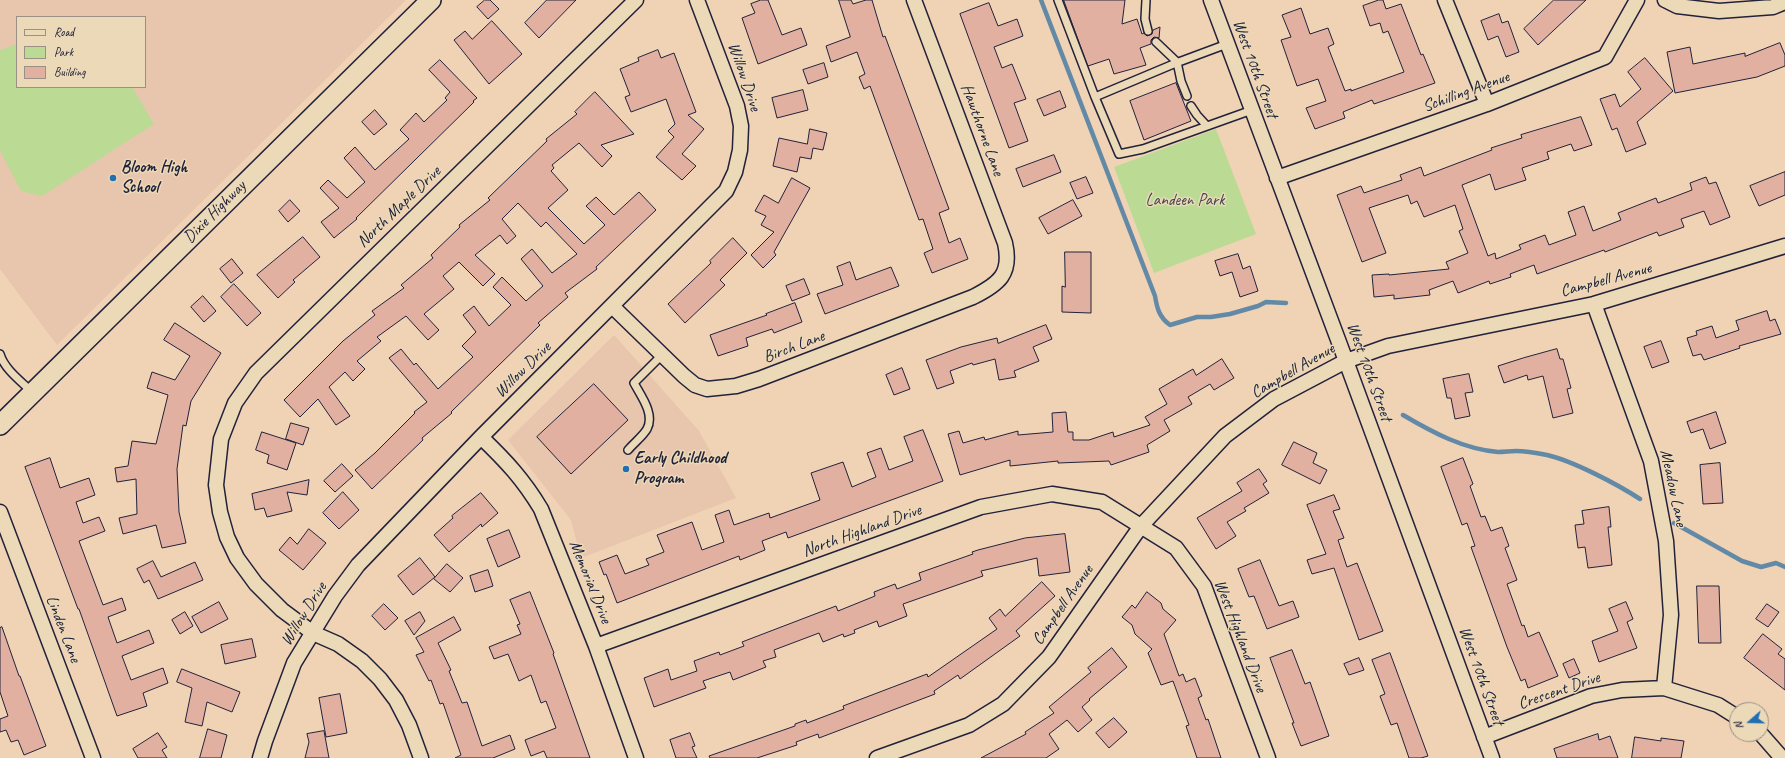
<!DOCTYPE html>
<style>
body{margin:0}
#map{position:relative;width:1785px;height:758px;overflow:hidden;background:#f0d2b5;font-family:Caveat,sans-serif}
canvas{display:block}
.legend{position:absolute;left:16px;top:16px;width:130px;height:72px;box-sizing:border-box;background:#ebd9b7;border:1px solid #9b9085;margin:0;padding:5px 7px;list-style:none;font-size:12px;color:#22223b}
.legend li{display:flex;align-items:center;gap:8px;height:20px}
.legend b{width:20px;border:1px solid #9b9085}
.north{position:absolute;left:1729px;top:702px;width:40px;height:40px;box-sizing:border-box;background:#ebd9b7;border:1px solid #9b9085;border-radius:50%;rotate:250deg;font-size:11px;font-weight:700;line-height:16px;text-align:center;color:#22223b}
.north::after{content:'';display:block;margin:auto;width:14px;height:18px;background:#1f6fb2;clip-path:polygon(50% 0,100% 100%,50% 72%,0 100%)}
</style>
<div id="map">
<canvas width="1785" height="758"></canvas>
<ul class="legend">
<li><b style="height:5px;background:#ebd9b7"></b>Road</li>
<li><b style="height:11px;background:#bbdb94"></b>Park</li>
<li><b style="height:11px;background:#e1b0a1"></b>Building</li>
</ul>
<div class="north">N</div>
</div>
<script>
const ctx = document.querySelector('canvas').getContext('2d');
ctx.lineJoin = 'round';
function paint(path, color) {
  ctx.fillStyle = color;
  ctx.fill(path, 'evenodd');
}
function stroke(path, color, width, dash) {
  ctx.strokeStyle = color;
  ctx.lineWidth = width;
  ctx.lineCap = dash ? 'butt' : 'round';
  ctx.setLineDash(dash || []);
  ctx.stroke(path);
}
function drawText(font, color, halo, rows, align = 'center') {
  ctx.font = font + ' Caveat,sans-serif';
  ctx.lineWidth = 3;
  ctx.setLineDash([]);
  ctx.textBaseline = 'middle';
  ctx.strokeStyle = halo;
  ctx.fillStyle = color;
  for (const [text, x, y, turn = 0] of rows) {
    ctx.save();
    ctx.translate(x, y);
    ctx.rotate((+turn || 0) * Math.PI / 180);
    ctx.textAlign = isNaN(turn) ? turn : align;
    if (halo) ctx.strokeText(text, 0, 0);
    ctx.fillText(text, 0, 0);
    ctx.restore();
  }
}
const built = new Path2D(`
 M 0,0 L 406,0 L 57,345 L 0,269 ZM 17,17 L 145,17 L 145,87 L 17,87 Z
 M 614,335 L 699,431 L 736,498 L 581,558 L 571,520 L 508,440 Z`);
const green = new Path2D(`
 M 17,44 L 17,87 L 132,87 L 154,124 L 42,196 L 21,191 L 0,151 L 0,50 Z
 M 1216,129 L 1256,234 L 1154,273 L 1114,167 Z`);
const stream = new Path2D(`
 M 1041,0 L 1155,296 C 1157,308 1159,317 1170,325 L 1197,317 L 1211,317 L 1230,314 L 1258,306 L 1266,302 L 1286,303
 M 1403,415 C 1432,432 1463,449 1498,452 C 1504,452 1510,451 1516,451 C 1526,451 1537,453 1547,455 C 1573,461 1617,484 1640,499
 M 1674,523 L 1742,561 L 1761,567 L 1776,563 L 1785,567`);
const building = new Path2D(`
 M 485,0 L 490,0 L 499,9 L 488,19 L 477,7 Z
 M 547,0 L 576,0 L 539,38 L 525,23 Z
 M 761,0 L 768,0 L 782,35 L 801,28 L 807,45 L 758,64 L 742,18 L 755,13 L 751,4 Z
 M 839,0 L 851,0 L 853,4 L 866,0 L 872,0 L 883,37 L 885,36 L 949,209 L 939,213 L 949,243 L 960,238 L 968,259 L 932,273 L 924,253 L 933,249 L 923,219 L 919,220 L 870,86 L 864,89 L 859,77 L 865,74 L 857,52 L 831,62 L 826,46 L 850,37 Z
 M 1064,0 L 1125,0 L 1122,24 L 1137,19 L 1142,34 L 1144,33 L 1147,36 L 1152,34 L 1153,30 L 1160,27 L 1159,38 L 1154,37 L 1151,40 L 1151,44 L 1140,48 L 1146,65 L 1114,74 L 1109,59 L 1088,66 Z
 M 1379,0 L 1383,0 L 1386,9 L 1401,4 L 1421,55 L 1423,54 L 1435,83 L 1374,104 L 1372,100 L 1343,112 L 1345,118 L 1315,129 L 1306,108 L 1326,101 L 1318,79 L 1297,86 L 1281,40 L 1291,37 L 1282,15 L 1301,8 L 1310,34 L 1328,28 L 1334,44 L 1328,47 L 1345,91 L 1351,89 L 1351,91 L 1404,72 L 1388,31 L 1383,33 L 1380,23 L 1370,26 L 1363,6 Z
 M 1554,0 L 1586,0 L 1538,45 L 1524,29 Z
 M 989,3 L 998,26 L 1017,19 L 1023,36 L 994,47 L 1002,68 L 1012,64 L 1026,99 L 1014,103 L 1028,141 L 1009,148 L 960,14 Z
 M 1499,14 L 1502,23 L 1508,21 L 1519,52 L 1506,57 L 1498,36 L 1488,40 L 1481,21 Z
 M 492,21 L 522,54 L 489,84 L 454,40 L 465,31 L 472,39 Z
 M 1780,43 L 1785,55 L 1785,66 L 1757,77 L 1675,93 L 1667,52 L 1690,47 L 1693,64 L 1745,53 L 1745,56 Z
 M 658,50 L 661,58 L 674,53 L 696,112 L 688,115 L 704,129 L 682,154 L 696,166 L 682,180 L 656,157 L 674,137 L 668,131 L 675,124 L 666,99 L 631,112 L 625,97 L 630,95 L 620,69 L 639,61 L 638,58 Z
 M 1645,58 L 1673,91 L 1637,122 L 1646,144 L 1626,152 L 1617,128 L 1612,130 L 1600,99 L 1615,94 L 1620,107 L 1641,89 L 1628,72 Z
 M 440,60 L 477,98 L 473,101 L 474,102 L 356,218 L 357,219 L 334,238 L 321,222 L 339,208 L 320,188 L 328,180 L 347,198 L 365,182 L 344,158 L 355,147 L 375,170 L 409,139 L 400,130 L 416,113 L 424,122 L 447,100 L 445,98 L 450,92 L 429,70 Z
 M 824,63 L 828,77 L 808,84 L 803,70 Z
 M 1176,83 L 1191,121 L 1144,140 L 1130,101 Z
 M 803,90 L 808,110 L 777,118 L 772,98 Z
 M 1060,91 L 1066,107 L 1044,116 L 1037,100 Z
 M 595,92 L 634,134 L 601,145 L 612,156 L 602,167 L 579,143 L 552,165 L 554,168 L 551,171 L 568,190 L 548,208 L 584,244 L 605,225 L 586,206 L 596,197 L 614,215 L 639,192 L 656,210 L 596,267 L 597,269 L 565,293 L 568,297 L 538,323 L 540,325 L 451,412 L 452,413 L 422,438 L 423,440 L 372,489 L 355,470 L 375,453 L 415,413 L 414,412 L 427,402 L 389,358 L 401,349 L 414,365 L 416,363 L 438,389 L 473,357 L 462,346 L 476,332 L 463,315 L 474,306 L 489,326 L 511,305 L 493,287 L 502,277 L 526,301 L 543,286 L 521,259 L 532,249 L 552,273 L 577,254 L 546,222 L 541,227 L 518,203 L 502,219 L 516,236 L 507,244 L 500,235 L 475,255 L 495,274 L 483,286 L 459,262 L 443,276 L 454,289 L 424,314 L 439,330 L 428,340 L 406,316 L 377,337 L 381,341 L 357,361 L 365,369 L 353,381 L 345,372 L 329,387 L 350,416 L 336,425 L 318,399 L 300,417 L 284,400 L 343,341 L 375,315 L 372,311 L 404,288 L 401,285 L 433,258 L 431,255 L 460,227 L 459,225 L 490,200 L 488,198 L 547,141 L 546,139 L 577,114 L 575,112 Z
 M 375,110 L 387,124 L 374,135 L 362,122 Z
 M 1581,117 L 1592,145 L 1574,151 L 1571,144 L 1547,152 L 1549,159 L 1522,168 L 1526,180 L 1495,190 L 1490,174 L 1462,185 L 1488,256 L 1495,253 L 1496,259 L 1521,249 L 1519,245 L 1545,235 L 1549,245 L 1576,235 L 1568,212 L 1584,206 L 1593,231 L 1621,220 L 1618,213 L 1656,198 L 1658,203 L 1692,190 L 1690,183 L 1706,177 L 1709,184 L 1716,182 L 1730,217 L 1710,225 L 1704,211 L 1681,219 L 1684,227 L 1659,236 L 1657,232 L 1605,252 L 1604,250 L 1537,274 L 1534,265 L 1510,274 L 1511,277 L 1490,284 L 1489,281 L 1458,293 L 1453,281 L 1429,290 L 1430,295 L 1394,299 L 1394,295 L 1374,297 L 1372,275 L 1389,274 L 1389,275 L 1449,269 L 1446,262 L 1468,253 L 1459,231 L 1463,229 L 1455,205 L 1424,217 L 1417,201 L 1411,204 L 1408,195 L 1369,208 L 1386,253 L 1362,262 L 1337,195 L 1361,186 L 1364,193 L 1402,180 L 1400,175 L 1421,167 L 1424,176 L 1492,150 L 1491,148 L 1522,138 L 1521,135 Z
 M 810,129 L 827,133 L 823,150 L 813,148 L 811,159 L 800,157 L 797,172 L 773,166 L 779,138 L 807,144 Z
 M 1054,155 L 1061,172 L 1023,187 L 1016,169 Z
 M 1785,172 L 1785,195 L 1759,206 L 1750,186 Z
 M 1086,177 L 1093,193 L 1077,199 L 1070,183 Z
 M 792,178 L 810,188 L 774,252 L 776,255 L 763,268 L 751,255 L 774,232 L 761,225 L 766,216 L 755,211 L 764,195 L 778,203 Z
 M 290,200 L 300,211 L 288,222 L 279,211 Z
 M 1073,200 L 1082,216 L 1048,234 L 1039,218 Z
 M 303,237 L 320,257 L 293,280 L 295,282 L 278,298 L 257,275 Z
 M 733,238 L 747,253 L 720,280 L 725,285 L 685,323 L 668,304 L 711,263 L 710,261 Z
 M 1065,252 L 1091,252 L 1091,313 L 1062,312 L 1062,286 L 1065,287 Z
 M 1238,254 L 1243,269 L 1250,266 L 1258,291 L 1240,297 L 1232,272 L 1220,276 L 1215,261 Z
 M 232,259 L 243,273 L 231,283 L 220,269 Z
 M 850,262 L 856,280 L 891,267 L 899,286 L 825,314 L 817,294 L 843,285 L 837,267 Z
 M 804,279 L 810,294 L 792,301 L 786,286 Z
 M 234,284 L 261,313 L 247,326 L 221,297 Z
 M 203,296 L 216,311 L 204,322 L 191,307 Z
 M 795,303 L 802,322 L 774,333 L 772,329 L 746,338 L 748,346 L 718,356 L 710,335 L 767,315 L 766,314 Z
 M 1767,311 L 1770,321 L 1775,319 L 1781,334 L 1739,346 L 1740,348 L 1704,360 L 1701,354 L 1693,356 L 1687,338 L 1697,335 L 1696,331 L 1712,326 L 1716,338 L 1739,330 L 1736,321 Z
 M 175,323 L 221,353 L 191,401 L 186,426 L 183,425 L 177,469 L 179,512 L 186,543 L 162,548 L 156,525 L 123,534 L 119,518 L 137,514 L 136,479 L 117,482 L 115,468 L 128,466 L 132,441 L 156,444 L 168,395 L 147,388 L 152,372 L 175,380 L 190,356 L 164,340 Z
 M 1046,325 L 1052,339 L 1033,347 L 1039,361 L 1014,371 L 1016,377 L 999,380 L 995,359 L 973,365 L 972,363 L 950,371 L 954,383 L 937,389 L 926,360 L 961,347 L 997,338 L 998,343 Z
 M 1661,341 L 1669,362 L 1652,368 L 1644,347 Z
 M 1557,349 L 1560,359 L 1563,359 L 1571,388 L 1567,389 L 1573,413 L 1553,418 L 1543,376 L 1528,380 L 1527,375 L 1504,383 L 1498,366 L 1523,358 Z
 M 1222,359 L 1234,378 L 1214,390 L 1210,384 L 1188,397 L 1192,404 L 1164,420 L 1170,431 L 1147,445 L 1149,452 L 1111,465 L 1109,461 L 1058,463 L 1058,461 L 1010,466 L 1010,460 L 960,475 L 948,434 L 959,431 L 963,443 L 984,437 L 985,440 L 1018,431 L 1018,435 L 1053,432 L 1052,413 L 1066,412 L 1068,432 L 1073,432 L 1073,440 L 1089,440 L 1113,432 L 1114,437 L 1150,425 L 1145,417 L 1167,404 L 1159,389 L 1193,369 L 1196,375 Z
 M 902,368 L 910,389 L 894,395 L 886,375 Z
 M 1469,374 L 1473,392 L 1465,393 L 1470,416 L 1455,419 L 1451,398 L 1447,398 L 1443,379 Z
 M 594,384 L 628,420 L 571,474 L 537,437 Z
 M 1716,412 L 1726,443 L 1710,449 L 1703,429 L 1691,433 L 1687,422 Z
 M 291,423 L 309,428 L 303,445 L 286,439 Z
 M 923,430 L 943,481 L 788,538 L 786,532 L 762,541 L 765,550 L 740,560 L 739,556 L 617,603 L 606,574 L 604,575 L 599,562 L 617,555 L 625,574 L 649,565 L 646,559 L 664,552 L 657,535 L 692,522 L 702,550 L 724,542 L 715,515 L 729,510 L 734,525 L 769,513 L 770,518 L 820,500 L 811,473 L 843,462 L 852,487 L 876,477 L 867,453 L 881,448 L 889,470 L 913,461 L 904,437 Z
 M 262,432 L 296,443 L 287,470 L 267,463 L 269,455 L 256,450 Z
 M 1294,442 L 1317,453 L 1313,463 L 1327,470 L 1320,484 L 1282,465 Z
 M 50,458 L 60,488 L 89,478 L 95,495 L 76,502 L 83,523 L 99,517 L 105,531 L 79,541 L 103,605 L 122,598 L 126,610 L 108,617 L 117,643 L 149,630 L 154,643 L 122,656 L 131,680 L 163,668 L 168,683 L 143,693 L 147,706 L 117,716 L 79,609 L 78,609 L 25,467 Z
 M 1463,458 L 1473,484 L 1470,486 L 1481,517 L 1485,516 L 1491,531 L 1502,527 L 1509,546 L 1505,548 L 1517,580 L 1507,584 L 1522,626 L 1524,625 L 1528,637 L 1539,632 L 1558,676 L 1528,688 L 1525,679 L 1521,681 L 1507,647 L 1471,547 L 1475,546 L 1467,523 L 1462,525 L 1441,467 Z
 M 1720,463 L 1723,503 L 1703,504 L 1700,465 Z
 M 342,464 L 353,476 L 335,492 L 324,481 Z
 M 1259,469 L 1267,481 L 1263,484 L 1269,493 L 1244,508 L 1246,511 L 1227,522 L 1236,536 L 1216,549 L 1197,518 L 1242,491 L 1237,483 Z
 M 309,480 L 307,495 L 287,492 L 292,511 L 267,517 L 264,508 L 255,510 L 252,494 Z
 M 343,492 L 359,510 L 339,529 L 323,513 Z
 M 481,493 L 498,513 L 482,527 L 481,524 L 449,552 L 434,535 L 453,518 L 452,516 Z
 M 1334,495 L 1340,509 L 1333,511 L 1344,538 L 1338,540 L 1347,567 L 1357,563 L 1383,631 L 1359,640 L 1334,568 L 1312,574 L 1307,560 L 1326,554 L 1307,505 Z
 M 1609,507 L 1611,527 L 1608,527 L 1612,565 L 1588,568 L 1585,547 L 1578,548 L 1575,525 L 1584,524 L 1582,511 Z
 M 309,529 L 326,543 L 303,570 L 279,550 L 290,537 L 297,544 Z
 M 509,530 L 520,557 L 498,567 L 487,539 Z
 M 1065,534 L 1070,572 L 1039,576 L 1037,558 L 981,571 L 983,576 L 903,604 L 907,616 L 879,627 L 877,621 L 854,630 L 855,633 L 844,637 L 843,634 L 823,642 L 819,633 L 774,650 L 776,657 L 763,661 L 766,667 L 733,680 L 730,672 L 703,681 L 706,688 L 654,707 L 644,678 L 668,669 L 671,680 L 697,671 L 694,661 L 719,652 L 720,655 L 744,646 L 742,642 L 836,606 L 838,611 L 875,596 L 874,592 L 895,584 L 897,589 L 921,580 L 919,573 L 973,554 L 972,552 L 978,550 L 1025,538 Z
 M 420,558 L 435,577 L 413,595 L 398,576 Z
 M 1260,560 L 1279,606 L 1293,601 L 1299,617 L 1267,629 L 1254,596 L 1249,597 L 1238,569 Z
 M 153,561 L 161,577 L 195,562 L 203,580 L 158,599 L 149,580 L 144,583 L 137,569 Z
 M 447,564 L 463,578 L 450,592 L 434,579 Z
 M 488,570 L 493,586 L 475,592 L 470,576 Z
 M 1042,582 L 1055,596 L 1016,631 L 1020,636 L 960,679 L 958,675 L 934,691 L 935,694 L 819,738 L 818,734 L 796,742 L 797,745 L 757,758 L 710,758 L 709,756 L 795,726 L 795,724 L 806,720 L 807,723 L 844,709 L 843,706 L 927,674 L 928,677 L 997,629 L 989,618 L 1000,609 L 1005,616 Z
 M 1697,586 L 1719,586 L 1721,643 L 1699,643 Z
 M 530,592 L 554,653 L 553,654 L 590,758 L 547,758 L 544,751 L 531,756 L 525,740 L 556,728 L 546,701 L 541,703 L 531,675 L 519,681 L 508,654 L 494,659 L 489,647 L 521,634 L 517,625 L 520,624 L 510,600 Z
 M 1147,592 L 1161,603 L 1163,609 L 1176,620 L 1164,634 L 1179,676 L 1183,674 L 1186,682 L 1195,678 L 1202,696 L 1198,698 L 1206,720 L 1208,719 L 1221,758 L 1197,758 L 1186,726 L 1189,725 L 1173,681 L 1161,685 L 1148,653 L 1152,649 L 1135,634 L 1132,625 L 1122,617 L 1132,605 L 1135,608 Z
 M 219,602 L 228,619 L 201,633 L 192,617 Z
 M 1626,602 L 1633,619 L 1627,622 L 1637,648 L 1599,662 L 1592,641 L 1618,631 L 1609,609 Z
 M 384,604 L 398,618 L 385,630 L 372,616 Z
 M 1767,604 L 1779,612 L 1768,627 L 1756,619 Z
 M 185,612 L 193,626 L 180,634 L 172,620 Z
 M 420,612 L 425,621 L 414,635 L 405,621 Z
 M 454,617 L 461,630 L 438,643 L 451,670 L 449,671 L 462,703 L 467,702 L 482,746 L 510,735 L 515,749 L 493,758 L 455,758 L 461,755 L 443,703 L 440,704 L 431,680 L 429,681 L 416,655 L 424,652 L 416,638 Z
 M 2,627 L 19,676 L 20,676 L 46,746 L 24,755 L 18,740 L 11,742 L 6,730 L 0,732 L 0,719 L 8,716 L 0,692 L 0,628 Z
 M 1763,634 L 1782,649 L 1778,654 L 1785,659 L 1785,690 L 1744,658 Z
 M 252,639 L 256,657 L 225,664 L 221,645 Z
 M 1112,648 L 1127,667 L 1089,699 L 1090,700 L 1082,707 L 1092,720 L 1078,732 L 1067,720 L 1049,734 L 1059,749 L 1046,758 L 981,758 L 1026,734 L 1025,732 L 1054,713 L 1049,707 L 1091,672 L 1088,668 Z
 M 1292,650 L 1305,684 L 1310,682 L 1329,736 L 1301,746 L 1292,723 L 1294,723 L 1270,658 Z
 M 1390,653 L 1428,756 L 1421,758 L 1409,758 L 1397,723 L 1391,725 L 1380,696 L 1385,694 L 1372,660 Z
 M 1359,658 L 1364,670 L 1349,675 L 1344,664 Z
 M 1574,659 L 1580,673 L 1569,678 L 1563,664 Z
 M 182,669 L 240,692 L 232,712 L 207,702 L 202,726 L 185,722 L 192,688 L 177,682 Z
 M 340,694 L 347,733 L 326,737 L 319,698 Z
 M 1114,718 L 1127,732 L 1109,748 L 1096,733 Z
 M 208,729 L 227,735 L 221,758 L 200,758 Z
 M 324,731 L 329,758 L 305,758 L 309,742 L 307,734 Z
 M 158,733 L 167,747 L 162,750 L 167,758 L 138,758 L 133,749 Z
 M 690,733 L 695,746 L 692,747 L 697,758 L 676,758 L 670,740 Z
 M 1598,734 L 1599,740 L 1610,736 L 1618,758 L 1557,758 L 1554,749 Z
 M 1635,737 L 1661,741 L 1661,738 L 1684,741 L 1681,758 L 1632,758 Z`);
const service = new Path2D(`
 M 1058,0 L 1095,97 L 1176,63 L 1227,44
 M 1146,0 L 1145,19 L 1148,31
 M 1156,42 L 1177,62 L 1181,81 L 1187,96
 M 1095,97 L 1119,154 L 1143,149 L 1252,110
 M 1191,106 L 1197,115 L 1207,126
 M 0,354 C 4,369 22,382 32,392
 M 628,450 C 634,443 643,436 647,429 C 655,414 641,396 634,383 L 662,355`);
const minor = new Path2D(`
 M 1211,0 L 1346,361 L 1492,758
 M 1445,0 L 1487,104
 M 1665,0 L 1677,6 L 1719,11 L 1773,7 L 1785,2
 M 1277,178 L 1487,104 L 1605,57 L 1637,0
 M 1594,304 L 1651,461 L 1666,541 L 1671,615 L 1664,688
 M 612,306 L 684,376 L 695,385 L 707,389 L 736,386 L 759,379 L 973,297 C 999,284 1012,274 1005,243 L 914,0
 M 481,437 C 506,461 523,479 541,509 L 596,646 L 636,758
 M 0,512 L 93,758
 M 596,646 L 981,507 L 1052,494 L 1102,502 L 1176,548 L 1204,586 L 1268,758
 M 1761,734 L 1782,758
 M 1484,737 L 1591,696 L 1622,690 L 1664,688 L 1718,705 L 1737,717
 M 260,758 L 265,741 L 294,663 L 335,596 L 358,565 L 481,437 L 726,191 L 735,172 L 740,150 L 741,126 L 737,106 L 697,0
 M 421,758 L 409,725 L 396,700 L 380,679 L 362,661 L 338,644 L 313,633 L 282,610 L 256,584 L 237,558 L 227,537 L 220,512 L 216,485 L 221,439 L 235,403 L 256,373 L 636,0
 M 877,758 L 969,725 L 1003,704 L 1049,657 L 1141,526 L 1225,436 L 1274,399 L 1346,361 L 1388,346 L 1594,304 L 1785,246`);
const secondary = new Path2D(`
 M 0,425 L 431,0`);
const markers = [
 [113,178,4,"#1f6fb2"],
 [626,469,4,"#1f6fb2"]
];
const streetNames = [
 ["West 10th Street",1255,69,70],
 ["Willow Drive",744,77,71],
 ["Schilling Avenue",1466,92,-20],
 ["Hawthorne Lane",982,130,70],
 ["North Maple Drive",399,207,-44],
 ["Dixie Highway",215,212,-45],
 ["Campbell Avenue",1606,280,-15],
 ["Birch Lane",794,347,-21],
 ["Willow Drive",523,370,-45],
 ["Campbell Avenue",1293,371,-30],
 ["West 10th Street",1369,372,70],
 ["Meadow Lane",1673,488,78],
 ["North Highland Drive",862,531,-20],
 ["Memorial Drive",590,582,68],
 ["Campbell Avenue",1063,605,-55],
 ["Willow Drive",304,614,-58],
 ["Linden Lane",63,629,69],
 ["West Highland Drive",1240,636,69],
 ["West 10th Street",1481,676,70],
 ["Crescent Drive",1559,691,-19]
];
const poiNames = [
 ["Bloom High",121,168],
 ["School",121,188],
 ["Early Childhood",634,459],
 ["Program",634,479]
];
const parkNames = [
 ["Landeen Park",1185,201]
];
paint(built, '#e8c5ad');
paint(green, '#bbdb94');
stroke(stream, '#628aa6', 4.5);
paint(building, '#e1b0a1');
stroke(building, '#22223b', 1);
stroke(service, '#22223b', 10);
stroke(minor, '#22223b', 17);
stroke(secondary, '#22223b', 22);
stroke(service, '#ebd9b7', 7);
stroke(minor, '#ebd9b7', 14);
stroke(secondary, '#ebd9b7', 19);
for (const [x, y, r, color] of markers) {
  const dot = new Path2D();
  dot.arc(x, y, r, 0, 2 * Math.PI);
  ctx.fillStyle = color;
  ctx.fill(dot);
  stroke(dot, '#ebd9b7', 1.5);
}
drawText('17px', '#22223b', '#ebd9b7', streetNames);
drawText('bold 17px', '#22223b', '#ebd9b7', poiNames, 'left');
drawText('17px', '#41474d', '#ebd9b7', parkNames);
</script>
